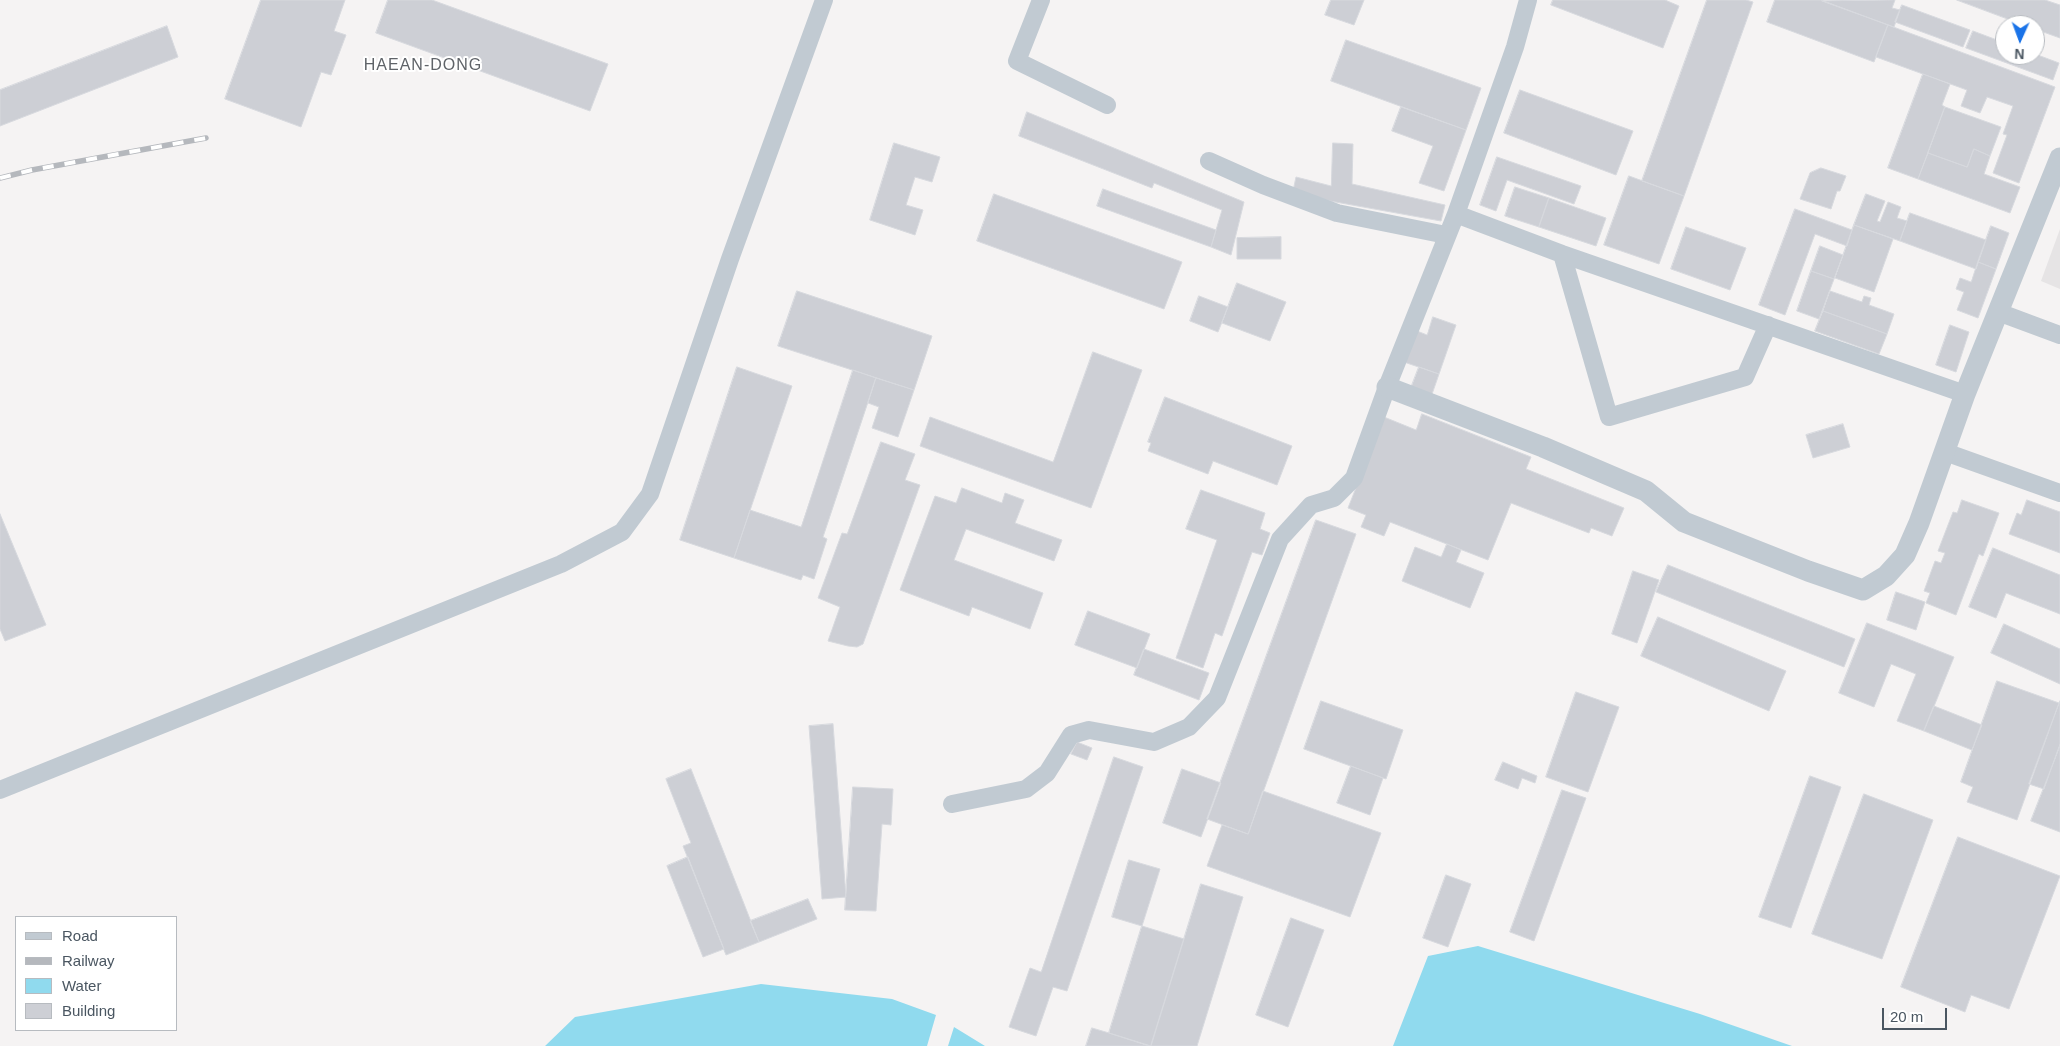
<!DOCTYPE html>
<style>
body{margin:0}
#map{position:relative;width:2060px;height:1046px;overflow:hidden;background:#f5f3f3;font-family:Arial,sans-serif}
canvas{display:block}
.legend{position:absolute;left:15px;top:916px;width:162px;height:115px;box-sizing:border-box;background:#fff;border:1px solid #b7bbc0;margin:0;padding:6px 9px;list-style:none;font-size:15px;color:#4a5661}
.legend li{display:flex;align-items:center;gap:10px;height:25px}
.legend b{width:25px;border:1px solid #b7bbc0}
.north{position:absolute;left:1995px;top:15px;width:50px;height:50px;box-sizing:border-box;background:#fff;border:1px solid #b7bbc0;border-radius:50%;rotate:182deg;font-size:14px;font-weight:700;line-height:20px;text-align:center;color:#4a5661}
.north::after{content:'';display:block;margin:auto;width:18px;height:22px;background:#1a73e8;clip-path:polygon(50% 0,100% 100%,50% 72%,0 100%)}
.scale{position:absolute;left:1882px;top:1008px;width:65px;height:22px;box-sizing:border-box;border:2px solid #4a5661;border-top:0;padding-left:6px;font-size:15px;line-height:18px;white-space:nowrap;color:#4a5661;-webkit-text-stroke:4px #fff;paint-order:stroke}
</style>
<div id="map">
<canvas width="2060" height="1046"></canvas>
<ul class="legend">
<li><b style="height:6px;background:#c1cad2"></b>Road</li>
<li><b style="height:6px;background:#b5b8bd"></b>Railway</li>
<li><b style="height:14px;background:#90daee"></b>Water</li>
<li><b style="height:14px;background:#cdcfd5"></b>Building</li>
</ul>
<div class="north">N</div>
<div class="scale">20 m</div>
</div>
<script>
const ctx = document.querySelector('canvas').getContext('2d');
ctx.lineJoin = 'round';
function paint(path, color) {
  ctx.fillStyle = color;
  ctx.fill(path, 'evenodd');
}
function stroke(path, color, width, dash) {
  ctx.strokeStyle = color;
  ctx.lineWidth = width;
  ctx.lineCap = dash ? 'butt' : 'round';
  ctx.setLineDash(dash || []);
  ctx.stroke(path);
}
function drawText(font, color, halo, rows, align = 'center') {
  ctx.font = font + ' Arial,sans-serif';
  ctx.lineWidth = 4;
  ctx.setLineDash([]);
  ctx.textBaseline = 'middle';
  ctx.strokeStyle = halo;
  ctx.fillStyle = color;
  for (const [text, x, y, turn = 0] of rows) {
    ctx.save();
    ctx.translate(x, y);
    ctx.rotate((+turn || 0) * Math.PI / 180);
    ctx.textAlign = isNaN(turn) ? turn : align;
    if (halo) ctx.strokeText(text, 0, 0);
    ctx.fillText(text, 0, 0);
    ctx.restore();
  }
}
const education = new Path2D(`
 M 2060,229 L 2060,289 L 2041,281 Z`);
const water = new Path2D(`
 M 1478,946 L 1700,1014 L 1792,1046 L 1393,1046 L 1428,956 Z
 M 761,984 L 892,999 L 936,1015 L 927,1046 L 545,1046 L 575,1017 Z
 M 954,1027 L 985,1046 L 948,1046 Z`);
const building = new Path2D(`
 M 261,0 L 345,0 L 334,31 L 346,35 L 331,75 L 321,72 L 301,127 L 225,99 Z
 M 388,0 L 432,0 L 608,64 L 590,111 L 376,33 Z
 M 1331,0 L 1364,0 L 1354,25 L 1325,15 Z
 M 1553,0 L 1665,0 L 1679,6 L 1663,48 L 1551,5 Z
 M 1707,0 L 1746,0 L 1753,2 L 1684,196 L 1642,181 Z
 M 1775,0 L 1821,0 L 1888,25 L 1874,62 L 1767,22 Z
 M 1895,0 L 1892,8 L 1900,10 L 1894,27 L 1822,1 Z
 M 1957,0 L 2045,0 L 2060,5 L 2060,38 L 2035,29 L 2035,25 L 2024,25 Z
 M 1902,5 L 1970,30 L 1963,47 L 1895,22 Z
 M 1888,25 L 2055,87 L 2019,183 L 1993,173 L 2007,135 L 2003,134 L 2013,106 L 1987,97 L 1980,113 L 1961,106 L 1967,90 L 1876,57 Z
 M 167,26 L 178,57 L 0,126 L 0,90 Z
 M 1973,31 L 2005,43 L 2005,55 L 2035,54 L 2059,63 L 2053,80 L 1966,48 Z
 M 1346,40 L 1481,88 L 1466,130 L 1331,81 Z
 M 1923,74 L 1950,84 L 1942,105 L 1945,107 L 1918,179 L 1888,168 Z
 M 1520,90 L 1633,131 L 1616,175 L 1504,133 Z
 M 1401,107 L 1466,130 L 1444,191 L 1419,183 L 1433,146 L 1392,131 Z
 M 1945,107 L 2001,127 L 1990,156 L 1974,149 L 1967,167 L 1928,153 Z
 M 1027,112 L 1244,202 L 1231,255 L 1211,247 L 1222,210 L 1154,183 L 1152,188 L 1019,136 Z
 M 894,143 L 940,157 L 932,182 L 915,177 L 906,205 L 923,210 L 915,235 L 870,220 Z
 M 1333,143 L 1353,144 L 1352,184 L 1445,205 L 1441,221 L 1330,201 L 1293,191 L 1296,177 L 1331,186 Z
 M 1974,149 L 1990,156 L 1984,174 L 2020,187 L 2010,213 L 1918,179 L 1928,153 L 1967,167 Z
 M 1497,157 L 1581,186 L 1574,204 L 1507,180 L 1496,211 L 1480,205 Z
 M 1821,168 L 1846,176 L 1840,191 L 1837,191 L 1831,209 L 1800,199 L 1810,173 Z
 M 1629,176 L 1684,196 L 1659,264 L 1604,245 Z
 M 1515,187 L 1549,198 L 1539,227 L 1505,216 Z
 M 1103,189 L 1216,230 L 1211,247 L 1097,206 Z
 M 994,194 L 1182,262 L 1164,309 L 977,241 Z
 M 1866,194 L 1885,201 L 1877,221 L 1880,222 L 1888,202 L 1901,207 L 1897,218 L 1907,221 L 1900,241 L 1854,225 Z
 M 1549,198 L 1606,218 L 1596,246 L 1539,227 Z
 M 1795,209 L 1852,230 L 1847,246 L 1815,234 L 1785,315 L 1759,305 Z
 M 1910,213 L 1986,240 L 1976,269 L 1900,241 Z
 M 1854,225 L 1893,239 L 1874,292 L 1835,278 Z
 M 1991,226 L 2009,233 L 1996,269 L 1978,262 Z
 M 1686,227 L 1746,248 L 1730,290 L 1671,269 Z
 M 1281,237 L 1281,259 L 1237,259 L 1237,238 Z
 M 1820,246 L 1843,255 L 1834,279 L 1811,271 Z
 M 1978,262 L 1996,269 L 1978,318 L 1957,310 L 1964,292 L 1956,289 L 1960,278 L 1971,282 Z
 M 1811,271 L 1834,279 L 1819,319 L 1797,311 Z
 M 1237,283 L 1286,302 L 1270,341 L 1222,323 Z
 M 797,291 L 932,336 L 914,390 L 778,346 Z
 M 1830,291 L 1862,302 L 1864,296 L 1871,298 L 1869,305 L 1894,314 L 1887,334 L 1823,311 Z
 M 1199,296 L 1228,307 L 1218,332 L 1190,321 Z
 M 1823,311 L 1887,334 L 1879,354 L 1815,331 Z
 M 1433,317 L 1456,325 L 1439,374 L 1401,361 L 1412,329 L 1427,335 Z
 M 1950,325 L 1969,332 L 1956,372 L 1936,365 Z
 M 1093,352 L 1142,370 L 1091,508 L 920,446 L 930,417 L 1053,462 Z
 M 737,367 L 792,386 L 734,558 L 680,540 Z
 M 1419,367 L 1439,374 L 1430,400 L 1409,393 Z
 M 853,370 L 876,378 L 823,537 L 827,539 L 814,579 L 803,575 L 801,580 L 734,558 L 750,510 L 801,527 Z
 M 876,378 L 914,390 L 898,437 L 872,428 L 879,407 L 868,403 Z
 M 1165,397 L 1292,446 L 1277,485 L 1213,461 L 1208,474 L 1148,451 L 1151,443 L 1148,442 Z
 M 1422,414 L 1531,457 L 1526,469 L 1624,508 L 1612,536 L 1591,528 L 1589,533 L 1511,503 L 1488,560 L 1390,522 L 1384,536 L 1361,527 L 1366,515 L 1348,508 L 1384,417 L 1416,430 Z
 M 1843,424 L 1850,447 L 1813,458 L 1806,435 Z
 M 881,442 L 915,454 L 905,480 L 920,485 L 863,644 L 857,647 L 848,646 L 828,641 L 840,607 L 818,598 L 842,533 L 847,534 Z
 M 962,488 L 1002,503 L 1005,493 L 1024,500 L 1015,523 L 1062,540 L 1054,561 L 966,529 L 954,560 L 1043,593 L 1030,629 L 972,607 L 969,616 L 900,590 L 935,496 L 956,503 Z
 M 1201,490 L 1265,513 L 1260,529 L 1270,533 L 1262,555 L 1252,552 L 1222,636 L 1215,633 L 1203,668 L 1176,658 L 1217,540 L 1186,529 Z
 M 1962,500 L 1999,513 L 1983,556 L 1979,554 L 1956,615 L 1926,603 L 1930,593 L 1924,591 L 1935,561 L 1941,563 L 1945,553 L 1938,551 L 1953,512 L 1957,513 Z
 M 2027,500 L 2060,512 L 2060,553 L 2009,534 L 2017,513 L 2021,515 Z
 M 0,514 L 46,625 L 5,641 L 0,629 Z
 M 1316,520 L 1356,534 L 1248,834 L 1207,819 Z
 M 1447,544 L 1461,550 L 1456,562 L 1484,573 L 1470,608 L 1402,581 L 1415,547 L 1441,557 Z
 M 1993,548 L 2060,575 L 2060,614 L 2006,593 L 1996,618 L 1969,607 Z
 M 1668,565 L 1855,639 L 1844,667 L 1656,592 Z
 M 1633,571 L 1659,580 L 1637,643 L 1612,634 Z
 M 1896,592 L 1925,602 L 1916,630 L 1887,620 Z
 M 1088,611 L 1150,634 L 1137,668 L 1075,645 Z
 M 1658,617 L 1786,671 L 1769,711 L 1641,656 Z
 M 1867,623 L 1954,657 L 1924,731 L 1897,721 L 1916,674 L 1891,664 L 1874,707 L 1839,693 Z
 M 2004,624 L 2060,649 L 2060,684 L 1991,653 Z
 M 1144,649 L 1209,673 L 1199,700 L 1134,675 Z
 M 1997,681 L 2059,703 L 2017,820 L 1967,802 L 1973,787 L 1961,782 Z
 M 1576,692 L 1619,707 L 1588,792 L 1546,777 Z
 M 1321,701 L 1403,730 L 1386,779 L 1304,749 Z
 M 2060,701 L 2060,744 L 2044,789 L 2029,784 Z
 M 1934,706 L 1982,725 L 1972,750 L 1924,731 Z
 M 833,724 L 846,897 L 822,899 L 809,726 Z
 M 1077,742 L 1092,748 L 1087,760 L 1071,754 Z
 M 2060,746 L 2060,832 L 2031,821 Z
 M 1114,757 L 1143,767 L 1067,991 L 1053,987 L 1036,1036 L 1009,1027 L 1030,968 L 1041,972 Z
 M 1503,762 L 1537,776 L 1535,783 L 1522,778 L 1518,789 L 1495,780 Z
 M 1351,766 L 1383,778 L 1370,815 L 1337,803 Z
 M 691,769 L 759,942 L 726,955 L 683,846 L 691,843 L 666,779 Z
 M 1182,769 L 1221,783 L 1201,837 L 1163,823 Z
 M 1810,776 L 1841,787 L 1791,928 L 1759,917 Z
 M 853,787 L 893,789 L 891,825 L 882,824 L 876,911 L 845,910 Z
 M 1562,790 L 1586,798 L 1534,941 L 1510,932 Z
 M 1263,791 L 1381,833 L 1350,917 L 1207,866 L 1222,825 L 1248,834 Z
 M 1864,794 L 1933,820 L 1882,959 L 1812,934 Z
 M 1958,837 L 2060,876 L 2009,1009 L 1971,995 L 1965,1012 L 1901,987 Z
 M 688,857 L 724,949 L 703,957 L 667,866 Z
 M 1129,860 L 1160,869 L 1142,926 L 1112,917 Z
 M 1446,875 L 1471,884 L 1448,947 L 1423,938 Z
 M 1201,884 L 1243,897 L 1197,1046 L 1151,1046 Z
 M 808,899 L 817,919 L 759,942 L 750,921 Z
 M 1291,918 L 1324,930 L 1288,1027 L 1256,1015 Z
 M 1142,926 L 1184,939 L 1151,1046 L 1109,1033 Z
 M 1092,1028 L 1109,1033 L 1149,1046 L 1086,1046 Z`);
const minor = new Path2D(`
 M 1041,0 L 1017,61 L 1107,105
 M 1209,161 L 1263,185 L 1337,213 L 1446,235
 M 1456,214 L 1562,254 L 1965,394
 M 1562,254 L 1609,417 L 1745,377 L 1768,325
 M 1998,312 L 2060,335
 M 1945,452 L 2060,493
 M 0,790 L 561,564 L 622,532 L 650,494 L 730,259 L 824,0
 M 952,804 L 1026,789 L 1047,773 L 1071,735 L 1089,730 L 1154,742 L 1189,727 L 1217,698 L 1280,539 L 1311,505 L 1334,498 L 1354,478 L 1387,387 L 1456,214 L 1515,47 L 1528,0`);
const tertiary = new Path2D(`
 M 1387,387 L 1543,447 L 1646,491 L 1684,522 L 1808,571 L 1863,590 L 1886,576 L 1905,555 L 1919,523 L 1965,394 L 2060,158`);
const rail = new Path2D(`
 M 0,178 L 32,170 L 206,138`);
const quarterNames = [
 ["HAEAN-DONG",423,66]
];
paint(education, '#e6e4e5');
paint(water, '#90daee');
paint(building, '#cdcfd5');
stroke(building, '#d7d9de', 1);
stroke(minor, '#c1cad2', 18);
stroke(tertiary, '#c1cad2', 21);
stroke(rail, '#b5b8bd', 5.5);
stroke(rail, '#fff', 4, [11]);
ctx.letterSpacing = '1px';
drawText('16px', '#5f6368', '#fff', quarterNames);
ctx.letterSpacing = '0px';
</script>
